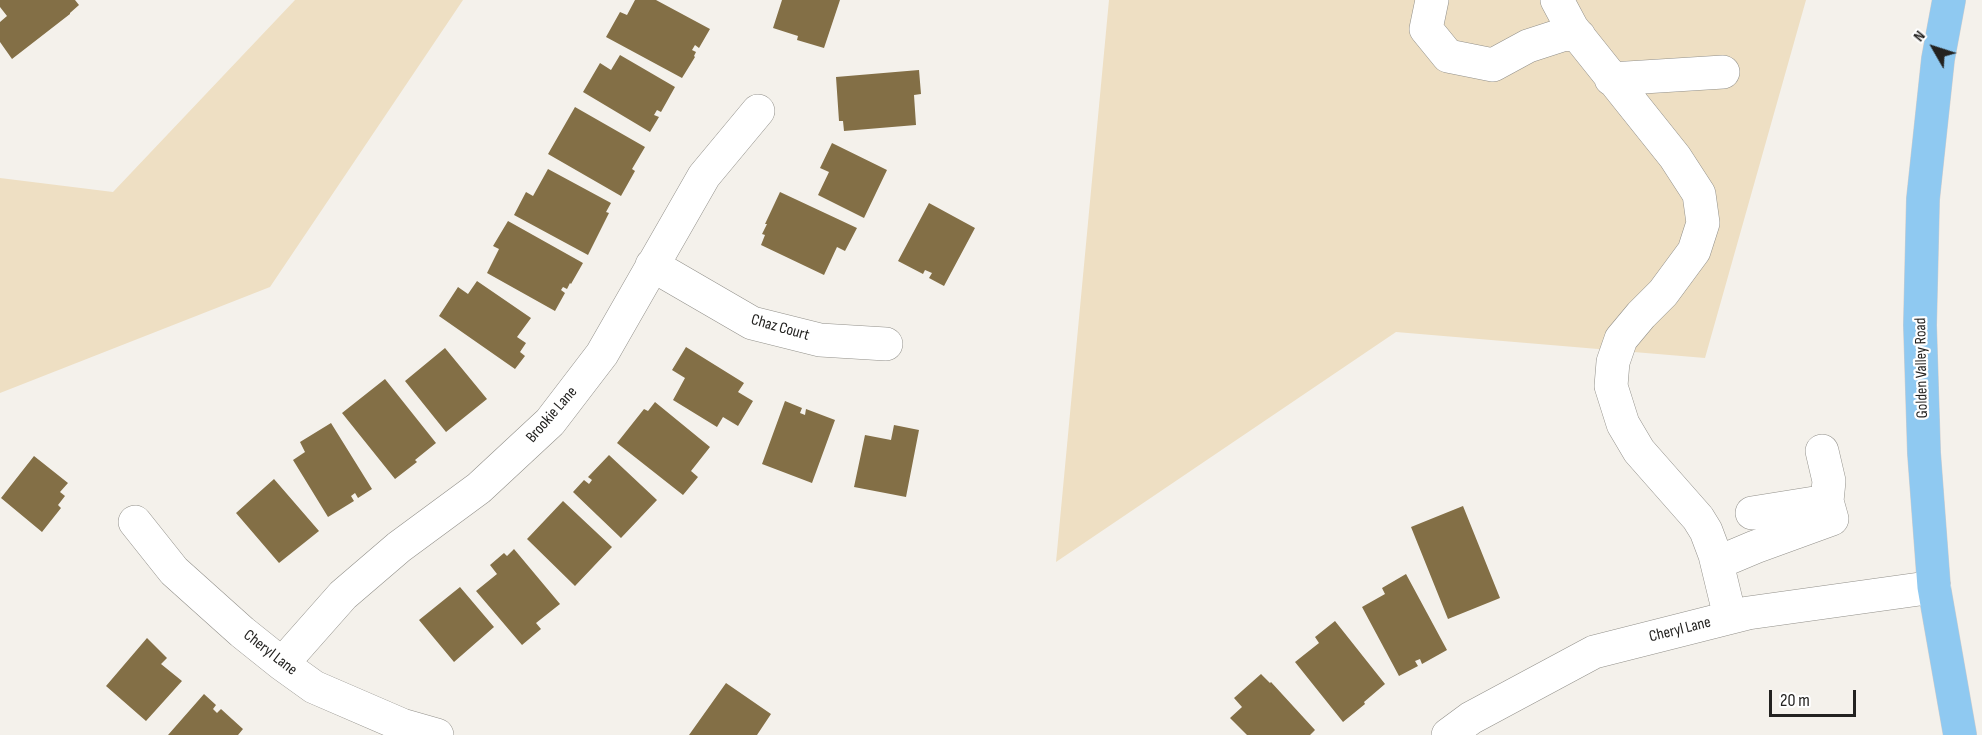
<!DOCTYPE html>
<style>
body{margin:0}
#map{position:relative;width:1982px;height:735px;overflow:hidden;background:#f4f1eb;font-family:"Sofia Sans Condensed",sans-serif}
canvas{display:block}
.north{position:absolute;left:1904px;top:18px;width:60px;height:60px;-webkit-text-stroke:4px #fff;paint-order:stroke;rotate:309deg;font-size:16px;font-weight:700;line-height:24px;text-align:center;color:#232220}
.north::after{content:'';display:block;margin:auto;width:21px;height:27px;background:#232220;clip-path:polygon(50% 0,100% 100%,50% 72%,0 100%)}
.scale{position:absolute;left:1769px;top:690px;width:87px;height:27px;box-sizing:border-box;border:3px solid #232220;border-top:0;padding-left:8px;font-size:18px;line-height:21px;white-space:nowrap;color:#232220;-webkit-text-stroke:4px #fff;paint-order:stroke}
</style>
<div id="map">
<canvas width="1982" height="735"></canvas>
<div class="north">N</div>
<div class="scale">20 m</div>
</div>
<script>
const ctx = document.querySelector('canvas').getContext('2d');
ctx.lineJoin = 'round';
function paint(path, color) {
  ctx.fillStyle = color;
  ctx.fill(path, 'evenodd');
}
function stroke(path, color, width, dash) {
  ctx.strokeStyle = color;
  ctx.lineWidth = width;
  ctx.lineCap = dash ? 'butt' : 'round';
  ctx.setLineDash(dash || []);
  ctx.stroke(path);
}
function drawText(font, color, halo, rows, align = 'center') {
  ctx.font = font + ' "Sofia Sans Condensed",sans-serif';
  ctx.lineWidth = 4.5;
  ctx.setLineDash([]);
  ctx.textBaseline = 'middle';
  ctx.strokeStyle = halo;
  ctx.fillStyle = color;
  for (const [text, x, y, turn = 0] of rows) {
    ctx.save();
    ctx.translate(x, y);
    ctx.rotate((+turn || 0) * Math.PI / 180);
    ctx.textAlign = isNaN(turn) ? turn : align;
    if (halo) ctx.strokeText(text, 0, 0);
    ctx.fillText(text, 0, 0);
    ctx.restore();
  }
}
const green = new Path2D(`
 M 295,0 L 463,0 L 270,287 L 0,393 L 0,178 L 113,192 Z
 M 1109,0 L 1806,0 L 1705,358 L 1396,332 L 1056,562 Z`);
const building = new Path2D(`
 M 0,0 L 75,0 L 79,5 L 70,13 L 70,14 L 12,59 L 0,42 L 0,22 L 7,16 L 0,7 Z
 M 635,0 L 656,0 L 710,29 L 699,48 L 695,45 L 692,50 L 696,52 L 694,56 L 695,57 L 682,78 L 606,37 L 620,12 L 627,15 Z
 M 782,0 L 840,0 L 824,48 L 797,40 L 798,36 L 773,28 Z
 M 620,55 L 675,87 L 661,112 L 657,110 L 654,115 L 659,117 L 650,132 L 583,92 L 600,63 L 611,70 Z
 M 919,70 L 921,94 L 914,95 L 916,125 L 844,131 L 843,121 L 839,121 L 836,77 Z
 M 575,107 L 645,147 L 632,169 L 635,171 L 621,196 L 548,154 Z
 M 832,143 L 887,170 L 864,218 L 818,195 L 829,172 L 820,168 Z
 M 548,169 L 611,203 L 606,212 L 609,213 L 588,255 L 514,215 L 526,192 L 533,196 Z
 M 780,192 L 857,228 L 845,251 L 837,247 L 824,275 L 761,245 L 765,235 L 762,234 L 767,224 L 765,224 Z
 M 929,203 L 975,228 L 944,286 L 929,278 L 932,273 L 925,270 L 923,274 L 898,261 Z
 M 508,221 L 583,263 L 571,284 L 570,283 L 567,289 L 563,287 L 561,290 L 565,293 L 555,311 L 487,273 L 499,249 L 493,246 Z
 M 477,281 L 531,318 L 517,337 L 526,343 L 520,352 L 525,356 L 515,369 L 439,316 L 458,287 L 468,294 Z
 M 686,347 L 744,383 L 738,392 L 753,401 L 738,426 L 723,417 L 717,427 L 673,400 L 685,378 L 672,370 Z
 M 445,348 L 487,399 L 446,432 L 405,381 Z
 M 385,379 L 436,443 L 415,460 L 417,462 L 395,479 L 342,413 Z
 M 785,401 L 802,408 L 800,413 L 805,415 L 806,409 L 835,420 L 812,483 L 762,464 Z
 M 655,402 L 710,447 L 691,471 L 698,477 L 683,495 L 617,443 L 644,409 L 648,411 Z
 M 331,423 L 372,489 L 358,498 L 355,493 L 351,496 L 354,501 L 328,517 L 293,460 L 305,452 L 300,442 Z
 M 894,425 L 919,430 L 906,497 L 854,487 L 865,435 L 891,440 Z
 M 609,455 L 657,500 L 621,538 L 573,492 L 584,480 L 589,484 L 592,480 L 588,477 Z
 M 34,456 L 68,483 L 60,492 L 65,496 L 58,505 L 61,508 L 42,532 L 1,498 Z
 M 274,479 L 319,531 L 279,563 L 236,513 Z
 M 563,501 L 612,547 L 575,586 L 527,539 Z
 M 1463,506 L 1500,598 L 1448,619 L 1411,527 Z
 M 514,549 L 560,604 L 536,623 L 541,629 L 522,645 L 476,591 L 497,574 L 490,565 L 504,553 L 507,556 Z
 M 1406,574 L 1447,650 L 1422,664 L 1420,659 L 1415,661 L 1418,666 L 1399,676 L 1362,607 L 1385,594 L 1382,588 Z
 M 460,587 L 494,627 L 454,662 L 419,620 Z
 M 1335,621 L 1385,684 L 1364,702 L 1365,704 L 1343,722 L 1295,662 L 1319,643 L 1315,637 Z
 M 147,638 L 167,658 L 161,664 L 182,681 L 146,721 L 106,686 Z
 M 1261,674 L 1270,683 L 1271,682 L 1315,730 L 1310,735 L 1247,735 L 1230,718 L 1242,707 L 1234,698 Z
 M 726,683 L 771,714 L 757,735 L 689,735 Z
 M 204,694 L 216,705 L 213,709 L 217,713 L 221,709 L 243,729 L 238,735 L 168,735 Z`);
const minor = new Path2D(`
 M 1432,0 L 1426,29 L 1448,56 L 1493,65 L 1528,46 L 1565,34 L 1579,36
 M 1557,0 L 1572,28 L 1675,157 L 1699,194 L 1703,223 L 1694,251 L 1663,293 L 1641,315 L 1621,339 L 1613,362 L 1611,386 L 1623,424 L 1639,451 L 1698,518 L 1706,531 L 1715,555 L 1730,617
 M 1611,79 L 1723,72
 M 652,265 L 752,323 L 820,340 L 886,344
 M 1822,451 L 1829,481 L 1827,501
 M 135,522 L 174,571 L 242,632 L 282,664 L 314,687 L 402,725 L 437,735
 M 1717,563 L 1755,547 L 1832,519 L 1827,501 L 1752,513
 M 282,664 L 343,595 L 399,547 L 479,488 L 550,422 L 602,354 L 704,176 L 758,111
 M 1448,735 L 1471,718 L 1594,652 L 1748,613 L 1934,587`);
const major = new Path2D(`
 M 1949,0 L 1938,59 L 1923,199 L 1920,325 L 1924,453 L 1934,587 L 1960,735`);
const streetNames = [
 ["Chaz Court",780,328,16],
 ["Golden Valley Road",1922,368,-91],
 ["Brookie Lane",552,415,-49],
 ["Cheryl Lane",1680,630,-14],
 ["Cheryl Lane",270,653,38]
];
paint(green, '#eedfc3');
paint(building, '#836f46');
stroke(minor, '#92908a', 34);
stroke(major, '#cfcece', 34);
stroke(minor, '#fff', 33);
stroke(major, '#8fc9f1', 33);
drawText('16px', '#232220', '#fff', streetNames);
</script>
